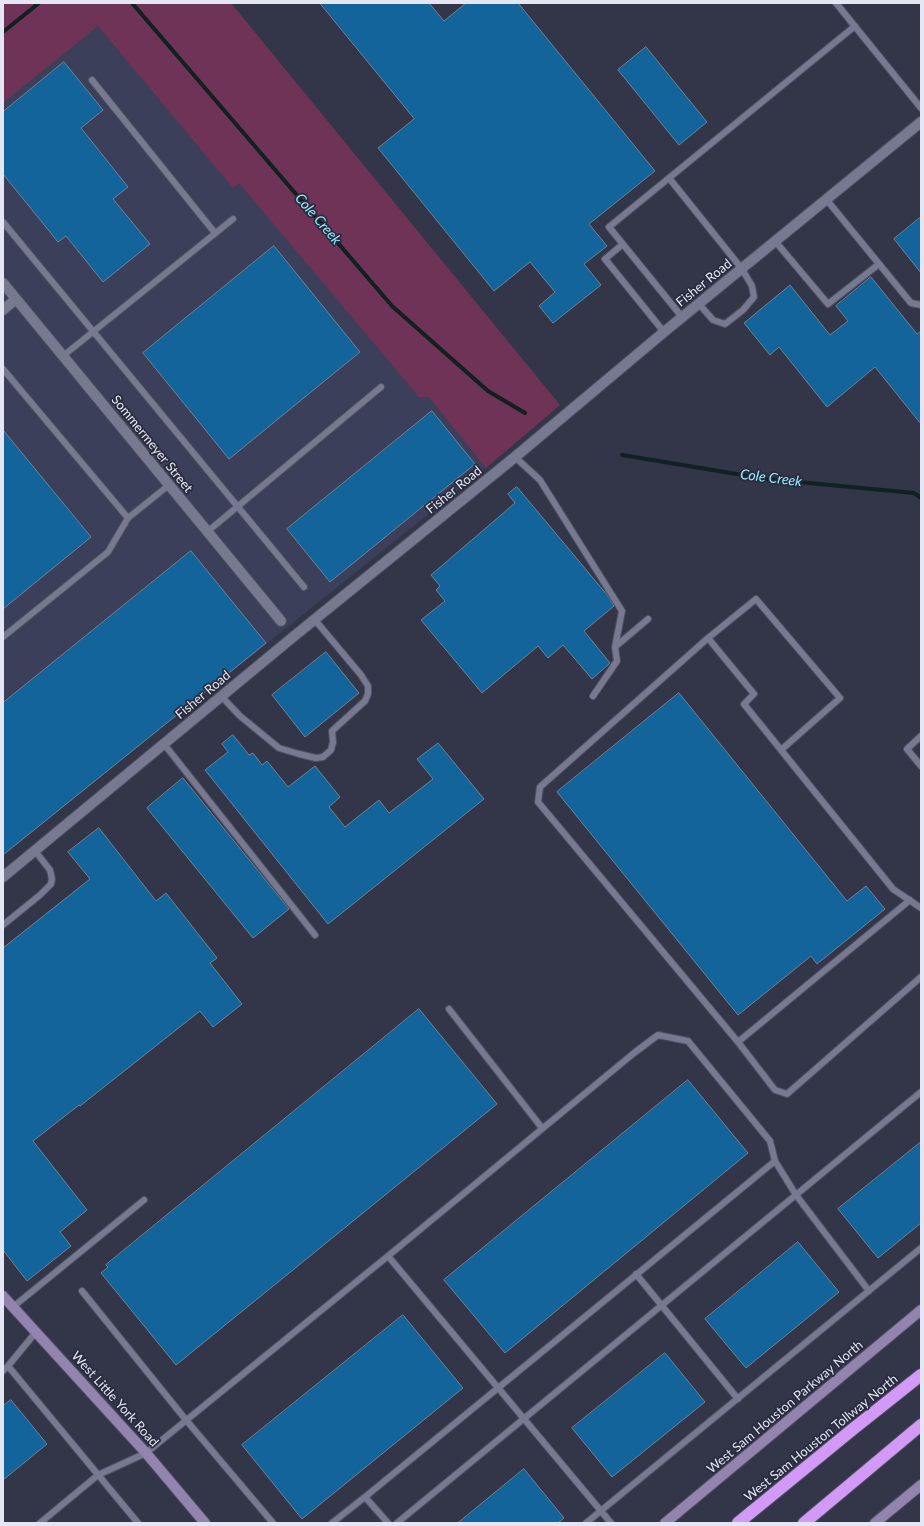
<!DOCTYPE html>
<style>
body{margin:0}
#map{position:relative;width:924px;height:1526px;overflow:hidden;background:#333549;font-family:Lato,sans-serif}
canvas{display:block}
.frame{position:absolute;inset:0;border:4px solid #e4e6f3;pointer-events:none}
</style>
<div id="map">
<canvas width="924" height="1526"></canvas>
<div class="frame"></div>
</div>
<script>
const ctx = document.querySelector('canvas').getContext('2d');
ctx.lineJoin = 'round';
function paint(path, color) {
  ctx.fillStyle = color;
  ctx.fill(path, 'evenodd');
}
function stroke(path, color, width, dash) {
  ctx.strokeStyle = color;
  ctx.lineWidth = width;
  ctx.lineCap = dash ? 'butt' : 'round';
  ctx.setLineDash(dash || []);
  ctx.stroke(path);
}
function drawText(font, color, halo, rows, align = 'center') {
  ctx.font = font + ' Lato,sans-serif';
  ctx.lineWidth = 3.5;
  ctx.setLineDash([]);
  ctx.textBaseline = 'middle';
  ctx.strokeStyle = halo;
  ctx.fillStyle = color;
  for (const [text, x, y, turn = 0] of rows) {
    ctx.save();
    ctx.translate(x, y);
    ctx.rotate((+turn || 0) * Math.PI / 180);
    ctx.textAlign = isNaN(turn) ? turn : align;
    if (halo) ctx.strokeText(text, 0, 0);
    ctx.fillText(text, 0, 0);
    ctx.restore();
  }
}
const built = new Path2D(`
 M 3,3 L 231,3 L 560,405 L 486,468 L 3,855 Z`);
const green = new Path2D(`
 M 3,3 L 231,3 L 560,405 L 486,468 L 429,397 L 419,397 L 239,183 L 233,188 L 98,26 L 3,103 Z`);
const stream = new Path2D(`
 M 132,3 L 392,306 L 488,391 L 525,413
 M 3,32 L 39,3
 M 622,455 L 767,479 L 914,493 L 921,498`);
const building = new Path2D(`
 M 320,3 L 429,3 L 444,21 L 466,3 L 518,3 L 655,171 L 589,224 L 607,246 L 584,264 L 601,285 L 553,323 L 539,306 L 555,292 L 530,262 L 494,291 L 378,148 L 414,119 Z
 M 646,47 L 707,122 L 679,145 L 618,70 Z
 M 64,62 L 103,110 L 81,128 L 128,187 L 113,199 L 150,244 L 103,282 L 66,236 L 58,242 L 3,174 L 3,112 Z
 M 921,217 L 921,273 L 894,239 Z
 M 274,246 L 360,352 L 229,459 L 143,353 Z
 M 871,277 L 917,334 L 921,331 L 921,424 L 875,367 L 827,407 L 779,347 L 770,355 L 744,323 L 790,285 L 830,335 L 848,321 L 836,306 Z
 M 432,411 L 475,464 L 330,582 L 287,529 Z
 M 3,430 L 91,537 L 3,609 Z
 M 517,487 L 608,596 L 614,606 L 584,631 L 610,663 L 592,679 L 563,645 L 548,658 L 538,646 L 482,693 L 421,620 L 445,601 L 436,590 L 440,586 L 431,575 L 515,503 L 508,494 Z
 M 191,551 L 266,643 L 3,855 L 3,703 Z
 M 326,652 L 359,693 L 305,737 L 272,695 Z
 M 679,693 L 847,901 L 866,886 L 885,909 L 817,964 L 811,956 L 738,1015 L 557,792 Z
 M 233,735 L 249,755 L 253,753 L 262,765 L 267,761 L 288,787 L 315,766 L 340,797 L 329,807 L 345,827 L 379,800 L 389,813 L 433,779 L 417,759 L 438,743 L 484,799 L 328,924 L 205,770 L 228,752 L 222,744 Z
 M 183,778 L 289,909 L 253,938 L 147,808 Z
 M 99,828 L 156,901 L 166,893 L 217,958 L 210,963 L 242,1004 L 213,1027 L 200,1011 L 80,1106 L 79,1105 L 33,1141 L 87,1210 L 60,1232 L 71,1246 L 27,1281 L 3,1250 L 3,948 L 90,879 L 68,852 Z
 M 419,1009 L 497,1104 L 176,1365 L 101,1273 L 108,1267 L 106,1265 Z
 M 688,1080 L 748,1153 L 505,1353 L 444,1280 Z
 M 921,1142 L 921,1223 L 878,1258 L 838,1209 Z
 M 798,1242 L 839,1292 L 746,1368 L 705,1319 Z
 M 403,1315 L 463,1388 L 302,1519 L 242,1445 Z
 M 665,1353 L 705,1402 L 612,1477 L 572,1428 Z
 M 11,1400 L 47,1444 L 3,1480 L 3,1406 Z
 M 524,1469 L 564,1518 L 558,1523 L 458,1523 Z`);
const service = new Path2D(`
 M 836,3 L 921,108
 M 92,80 L 215,233
 M 669,178 L 742,269 L 752,286 L 754,297 L 743,310 L 725,324 L 713,320 L 699,304
 M 826,199 L 911,303 L 921,305
 M 3,222 L 304,587
 M 775,241 L 828,304 L 879,264
 M 623,244 L 605,259 L 664,332
 M 682,317 L 609,227 L 855,26
 M 63,356 L 233,219
 M 3,369 L 128,518
 M 515,457 L 540,480 L 622,611 L 615,647
 M 207,532 L 381,387
 M 3,637 L 108,552 L 128,518 L 169,485
 M 708,638 L 540,787 L 538,802 L 738,1042 L 910,900
 M 593,696 L 617,661 L 615,647 L 648,619
 M 222,697 L 240,716 L 279,748 L 299,754 L 316,758 L 323,757 L 331,750 L 333,742 L 332,731 L 365,701 L 368,694 L 368,686 L 361,675 L 315,620
 M 921,736 L 907,749 L 921,766
 M 164,744 L 315,935
 M 781,750 L 840,698 L 756,599 L 708,638 L 754,694 L 744,704 L 893,889 L 921,908
 M 3,925 L 40,895 L 51,884 L 52,879 L 50,870 L 35,851
 M 449,1009 L 542,1128
 M 738,1042 L 775,1090 L 787,1094 L 921,977
 M 388,1256 L 611,1523
 M 636,1274 L 738,1399
 M 82,1291 L 186,1420 L 273,1523
 M 13,1307 L 144,1200
 M 8,1366 L 138,1523
 M 3,1371 L 8,1366 L 36,1332
 M 365,1497 L 775,1161
 M 40,1523 L 98,1475 L 146,1453 L 388,1256 L 634,1053 L 658,1035 L 688,1041 L 770,1141 L 775,1161 L 796,1195 L 869,1291
 M 332,1523 L 365,1497 L 388,1523
 M 397,1523 L 921,1092
 M 586,1523 L 921,1248`);
const minor = new Path2D(`
 M 3,283 L 281,621
 M 3,310 L 16,299`);
const tertiary = new Path2D(`
 M 3,877 L 293,637 L 515,457 L 664,332 L 921,122`);
const secondary = new Path2D(`
 M 3,1296 L 146,1453 L 205,1523
 M 665,1523 L 921,1310
 M 875,1523 L 921,1485`);
const motorway = new Path2D(`
 M 738,1523 L 853,1429 L 921,1375
 M 804,1523 L 921,1425`);
const streetNames = [
 ["Fisher Road",704,283,-39],
 ["Sommermeyer Street",152,444,51],
 ["Fisher Road",454,490,-39],
 ["Fisher Road",203,695,-40],
 ["West Little York Road",115,1399,48],
 ["West Sam Houston Parkway North",785,1407,-40],
 ["West Sam Houston Tollway North",821,1438,-39]
];
const waterNames = [
 ["Cole Creek",318,219,49],
 ["Cole Creek",771,478,7]
];
paint(built, '#3b3f59');
paint(green, '#6e3356');
stroke(stream, '#102023', 4);
paint(building, '#12649b');
stroke(building, '#6f8394', 1);
stroke(service, '#4f5162', 8);
stroke(minor, '#4f5162', 12);
stroke(tertiary, '#4f5162', 12);
stroke(secondary, '#4f5162', 12);
stroke(motorway, '#4f5162', 14);
stroke(service, '#767990', 6);
stroke(minor, '#767990', 10);
stroke(tertiary, '#767990', 10);
stroke(secondary, '#9283af', 10);
stroke(motorway, '#d399f6', 12);
drawText('13px', '#e4e6f3', '#292b3e', streetNames);
drawText('italic 14px', '#95ecfc', '#292b3e', waterNames);
</script>
